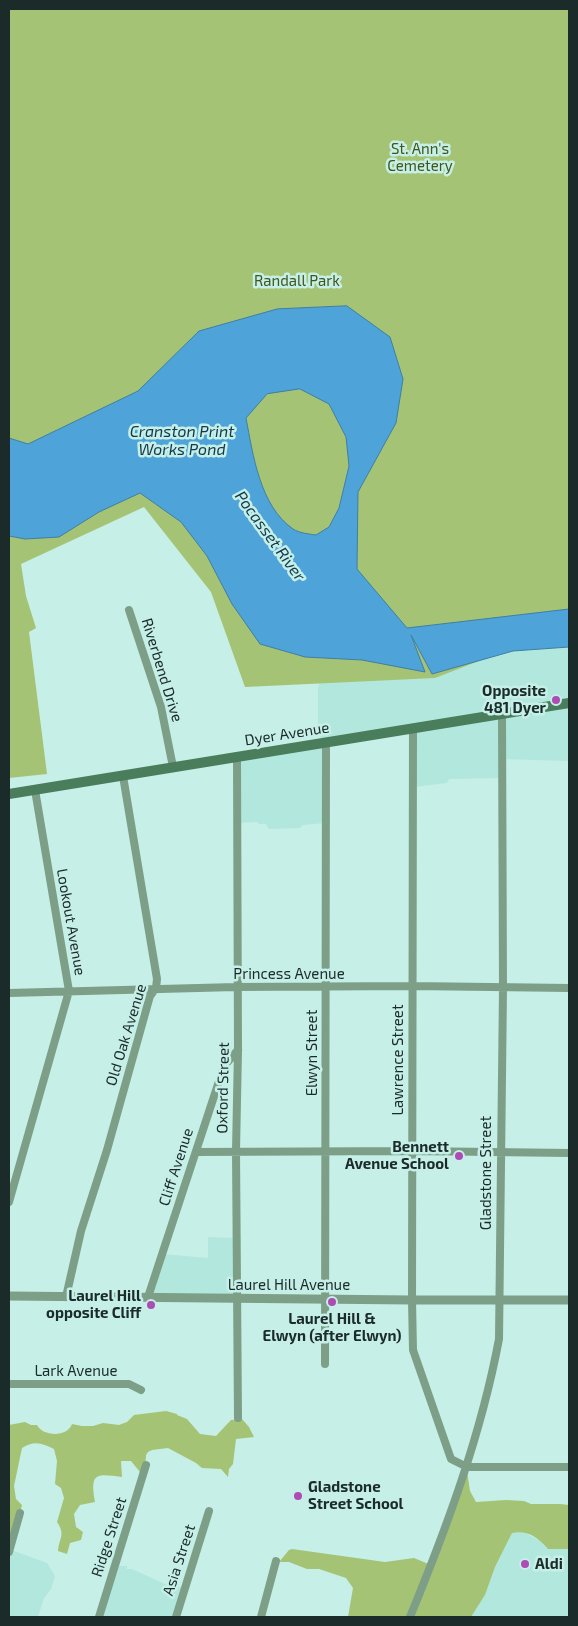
<!DOCTYPE html>
<style>
body{margin:0}
#map{position:relative;width:578px;height:1626px;overflow:hidden;background:#c5efe7;font-family:"Exo 2",sans-serif}
canvas{display:block}
.frame{position:absolute;inset:0;border:10px solid #1b2b29;pointer-events:none}
</style>
<div id="map">
<canvas width="578" height="1626"></canvas>
<div class="frame"></div>
</div>
<script>
const ctx = document.querySelector('canvas').getContext('2d');
ctx.lineJoin = 'round';
function paint(path, color) {
  ctx.fillStyle = color;
  ctx.fill(path, 'evenodd');
}
function stroke(path, color, width, dash) {
  ctx.strokeStyle = color;
  ctx.lineWidth = width;
  ctx.lineCap = dash ? 'butt' : 'round';
  ctx.setLineDash(dash || []);
  ctx.stroke(path);
}
function drawText(font, color, halo, rows, align = 'center') {
  ctx.font = font + ' "Exo 2",sans-serif';
  ctx.lineWidth = 5;
  ctx.setLineDash([]);
  ctx.textBaseline = 'middle';
  ctx.strokeStyle = halo;
  ctx.fillStyle = color;
  for (const [text, x, y, turn = 0] of rows) {
    ctx.save();
    ctx.translate(x, y);
    ctx.rotate((+turn || 0) * Math.PI / 180);
    ctx.textAlign = isNaN(turn) ? turn : align;
    if (halo) ctx.strokeText(text, 0, 0);
    ctx.fillText(text, 0, 0);
    ctx.restore();
  }
}
const built = new Path2D(`
 M 569,638 L 569,761 L 504,759 L 502,778 L 449,779 L 447,783 L 414,787 L 414,729 L 328,742 L 325,823 L 303,825 L 300,828 L 269,829 L 266,824 L 259,824 L 257,822 L 238,823 L 241,757 L 322,742 L 318,730 L 318,691 L 319,684 L 317,661 L 500,652 Z
 M 208,1237 L 235,1238 L 235,1298 L 151,1293 L 162,1254 L 208,1258 Z
 M 522,1531 L 540,1541 L 548,1549 L 569,1549 L 569,1617 L 471,1617 L 485,1595 L 495,1567 L 512,1533 Z
 M 10,1547 L 14,1551 L 47,1563 L 55,1576 L 51,1589 L 44,1598 L 38,1617 L 9,1617 L 9,1548 Z
 M 114,1566 L 127,1566 L 127,1569 L 132,1569 L 165,1584 L 185,1588 L 177,1617 L 100,1617 Z`);
const green = new Path2D(`
 M 9,9 L 569,9 L 569,644 L 515,647 L 435,678 L 245,687 L 211,592 L 144,507 L 21,564 L 26,596 L 36,628 L 29,632 L 47,774 L 9,778 Z
 M 166,1411 L 177,1414 L 177,1415 L 187,1419 L 200,1434 L 216,1436 L 231,1420 L 242,1419 L 249,1427 L 254,1437 L 236,1439 L 233,1464 L 229,1469 L 228,1477 L 221,1469 L 202,1468 L 196,1463 L 168,1448 L 152,1450 L 148,1452 L 146,1455 L 145,1472 L 140,1472 L 131,1461 L 121,1461 L 122,1477 C 95,1473 90,1473 95,1502 L 80,1505 L 74,1514 L 76,1527 L 83,1532 L 81,1540 L 70,1543 L 67,1554 L 58,1551 C 59,1538 66,1535 57,1522 L 64,1498 L 61,1488 L 55,1484 L 57,1461 L 54,1449 C 43,1443 33,1440 22,1448 L 14,1486 L 16,1499 L 22,1505 L 16,1529 L 9,1548 L 9,1425 L 25,1422 L 31,1425 L 37,1425 C 43,1437 68,1437 72,1424 L 82,1426 L 93,1426 L 103,1423 L 119,1425 L 127,1422 L 134,1415 Z
 M 467,1471 L 470,1491 L 476,1502 L 506,1500 L 524,1501 L 531,1504 L 560,1504 L 569,1505 L 569,1549 L 548,1549 C 537,1537 528,1530 512,1533 L 495,1567 L 485,1595 L 471,1617 L 348,1617 L 353,1588 L 346,1578 L 319,1569 L 307,1569 L 289,1562 L 279,1562 L 289,1550 L 292,1549 L 385,1562 L 414,1558 L 431,1565 Z`);
const water = new Path2D(`
 M 347,306 L 390,337 L 403,379 L 396,423 L 358,492 L 357,569 L 407,628 L 569,609 L 569,647 L 513,651 L 432,674 L 411,635 L 425,672 L 362,660 L 305,657 L 260,644 L 232,604 L 207,556 L 181,522 L 140,493 L 99,512 L 59,537 L 25,539 L 9,536 L 9,438 L 28,444 L 138,391 L 199,331 L 277,309 ZM 300,389 L 329,404 L 346,437 L 349,466 L 339,508 L 329,527 L 316,535 C 309,534 299,533 293,529 C 260,506 253,455 246,418 L 267,394 Z`);
const minor = new Path2D(`
 M 129,610 L 161,707 L 173,767
 M 413,728 L 412,1300 L 413,1350 L 451,1459 L 467,1467 L 569,1467
 M 237,757 L 238,1050 L 236,1151 L 238,1418
 M 9,993 L 236,987 L 412,986 L 569,988
 M 196,1152 L 412,1151 L 569,1153
 M 9,1202 L 69,991 L 35,790
 M 66,1297 L 81,1231 L 107,1150 L 150,996 L 156,988 L 157,979 L 123,776
 M 148,1297 L 224,1066 L 238,1050
 M 325,1364 L 326,742
 M 9,1384 L 129,1384 L 141,1390
 M 9,1552 L 20,1513
 M 99,1617 L 146,1465
 M 176,1617 L 209,1511
 M 261,1617 L 276,1561
 M 410,1617 C 447,1527 481,1435 499,1339 L 503,988 L 502,714`);
const tertiary = new Path2D(`
 M 9,1296 L 412,1300 L 569,1300`);
const secondary = new Path2D(`
 M 9,794 L 569,703`);
const markers = [
 [556,700,5,"#ad4cb4"],
 [459,1156,5,"#ad4cb4"],
 [332,1302,5,"#ad4cb4"],
 [151,1305,5,"#ad4cb4"],
 [298,1496,5,"#ad4cb4"],
 [525,1564,5,"#ad4cb4"]
];
const parkNames = [
 ["St. Ann's",420,149],
 ["Cemetery",420,166],
 ["Randall Park",297,281]
];
const streetNames = [
 ["Riverbend Drive",162,670,73],
 ["Dyer Avenue",287,734,-9],
 ["Lookout Avenue",71,922,80],
 ["Princess Avenue",289,974],
 ["Old Oak Avenue",126,1035,-73],
 ["Elwyn Street",312,1053,-90],
 ["Lawrence Street",398,1060,-90],
 ["Oxford Street",223,1088,-89],
 ["Cliff Avenue",176,1167,-72],
 ["Gladstone Street",486,1173,-90],
 ["Laurel Hill Avenue",289,1285],
 ["Lark Avenue",76,1371],
 ["Ridge Street",109,1537,-72],
 ["Asia Street",179,1560,-72]
];
const poiNames = [
 ["Opposite",546,691],
 ["481 Dyer",546,708],
 ["Bennett",449,1147],
 ["Avenue School",449,1164],
 ["Laurel Hill",141,1296],
 ["opposite Cliff",141,1313],
 ["Laurel Hill &",332,1319,"center"],
 ["Elwyn (after Elwyn)",332,1336,"center"],
 ["Gladstone",308,1487,"left"],
 ["Street School",308,1504,"left"],
 ["Aldi",535,1564,"left"]
];
const waterNames = [
 ["Cranston Print",182,432],
 ["Works Pond",182,450],
 ["Pocasset River",270,536,54]
];
paint(built, '#b2e7dd');
paint(green, '#a5c374');
paint(water, '#4ea3d9');
stroke(water, '#3f7fa4', 1);
stroke(minor, '#7d9f87', 8);
stroke(tertiary, '#7d9f87', 9);
stroke(secondary, '#497d5b', 10);
for (const [x, y, r, color] of markers) {
  const dot = new Path2D();
  dot.arc(x, y, r, 0, 2 * Math.PI);
  ctx.fillStyle = color;
  ctx.fill(dot);
  stroke(dot, '#c5efe7', 2);
}
drawText('15px', '#42551b', '#c5efe7', parkNames);
drawText('15px', '#1b2b29', '#c5efe7', streetNames);
drawText('bold 15px', '#1b2b29', '#c5efe7', poiNames, 'right');
drawText('italic 16px', '#13384e', '#c5efe7', waterNames);
</script>
